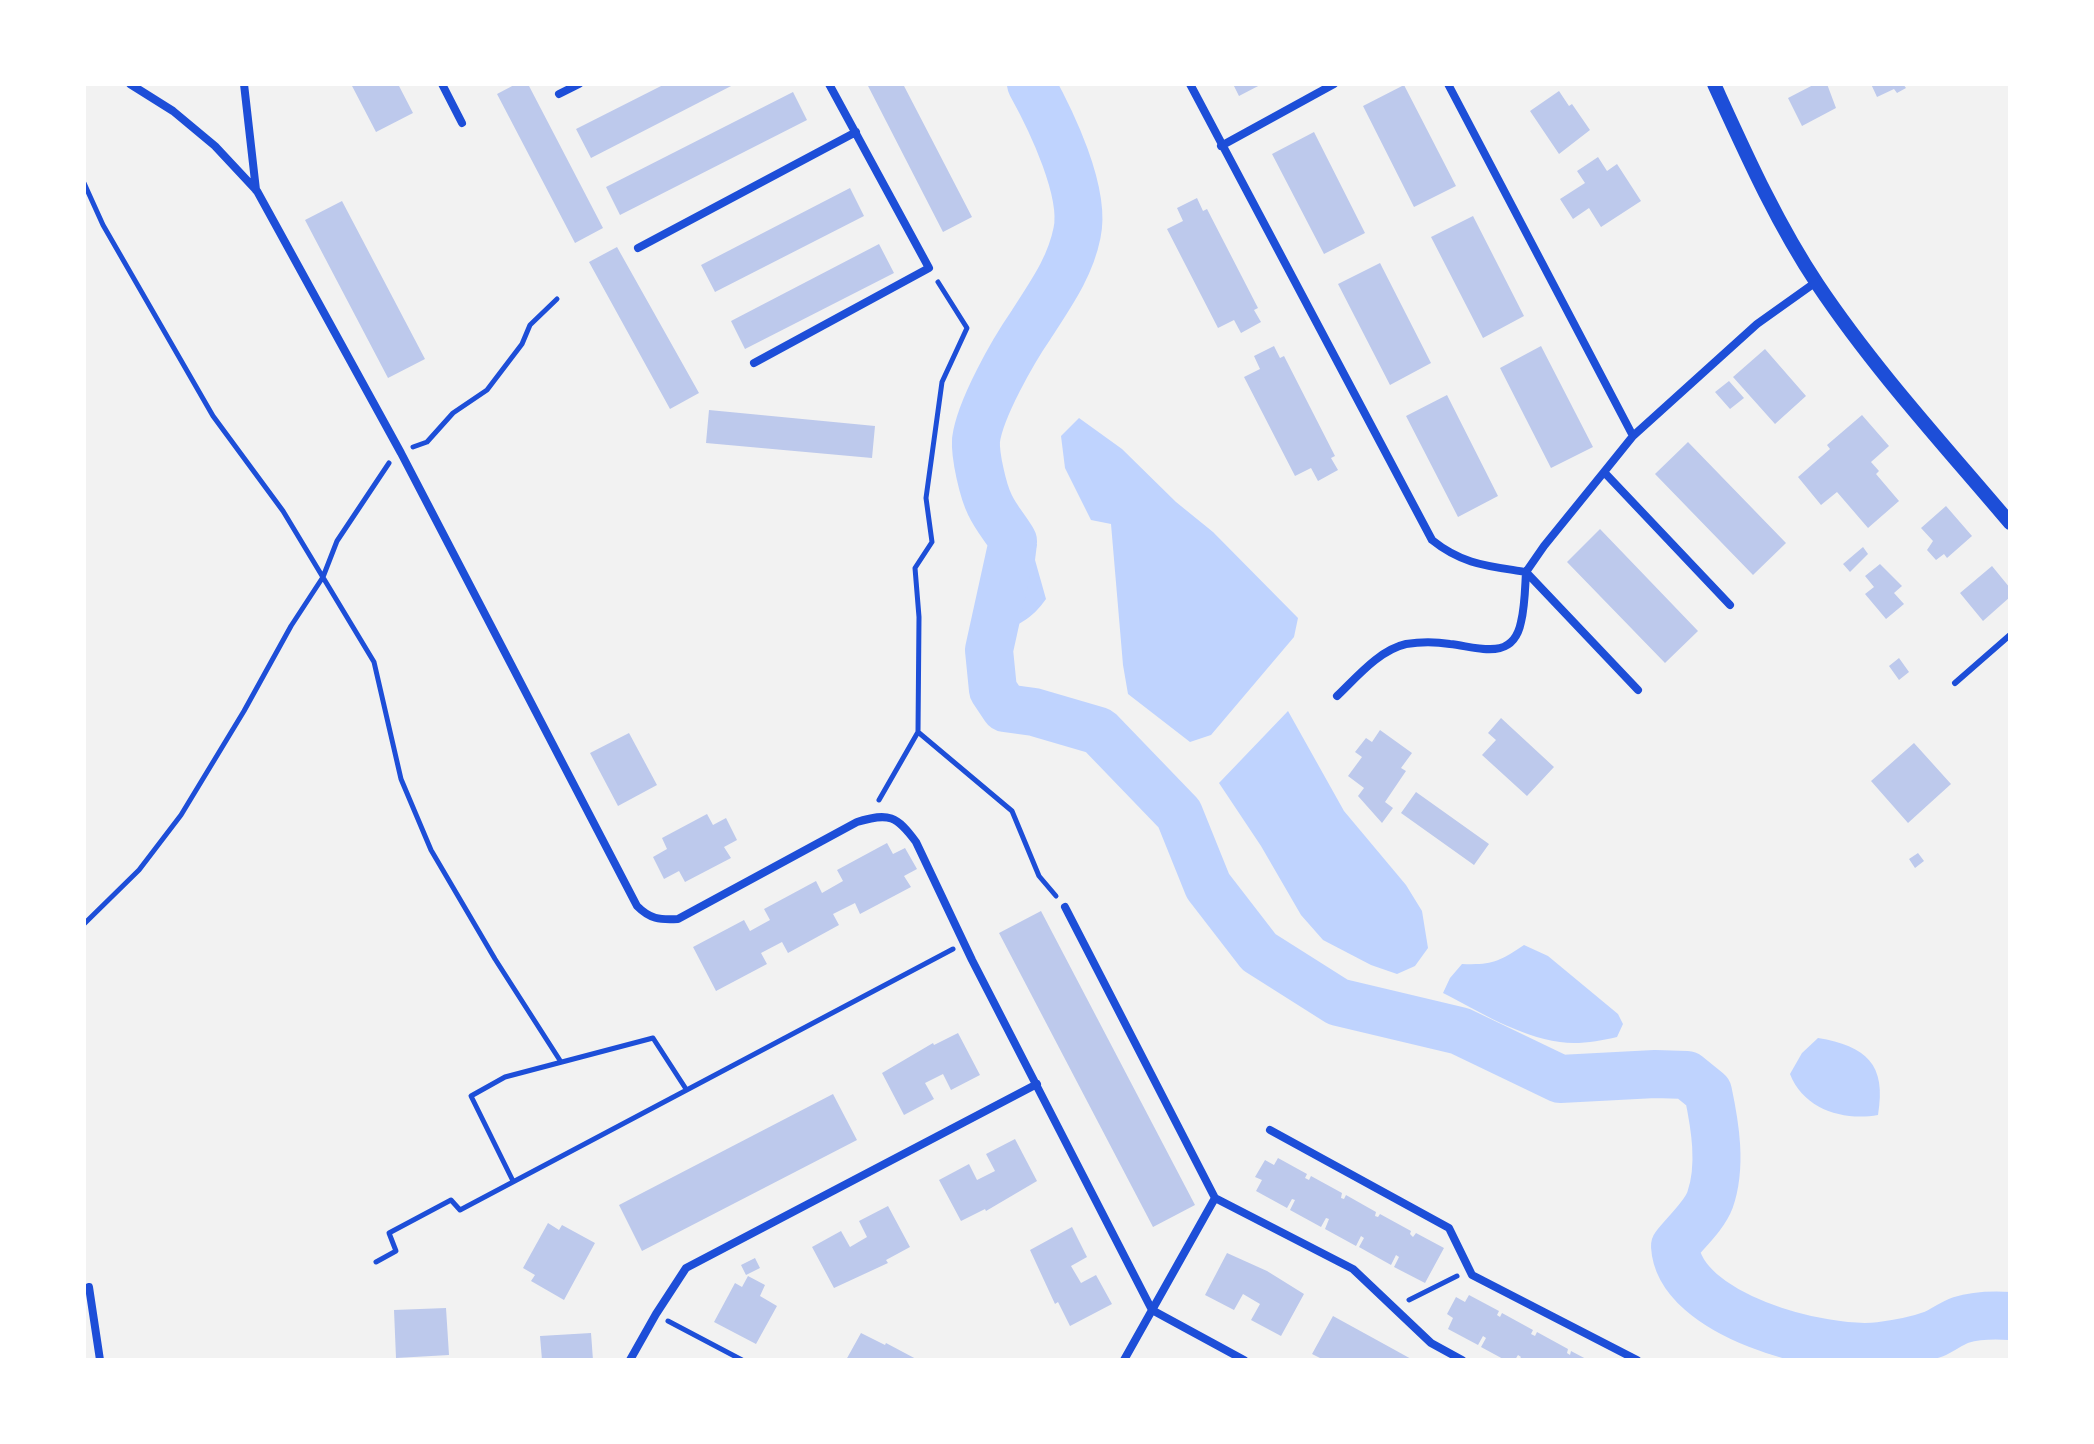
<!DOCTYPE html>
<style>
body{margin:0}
#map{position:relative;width:2094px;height:1444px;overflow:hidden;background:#f2f2f2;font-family:"Golos Text",sans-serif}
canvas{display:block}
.frame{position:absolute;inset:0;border:86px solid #fff;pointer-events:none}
</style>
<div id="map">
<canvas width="2094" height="1444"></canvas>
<div class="frame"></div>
</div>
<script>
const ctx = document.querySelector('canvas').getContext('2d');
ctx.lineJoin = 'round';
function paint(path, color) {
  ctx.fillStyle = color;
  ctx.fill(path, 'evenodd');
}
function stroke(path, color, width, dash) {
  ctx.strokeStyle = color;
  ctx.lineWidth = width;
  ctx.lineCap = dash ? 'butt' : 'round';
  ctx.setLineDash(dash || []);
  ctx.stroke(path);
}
const water = new Path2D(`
 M 1079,418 L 1122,449 L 1176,502 L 1213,532 L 1298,618 L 1294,637 L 1211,735 L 1190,742 L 1128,694 L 1123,665 L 1111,524 L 1091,520 L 1065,468 L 1061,436 Z
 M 997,534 L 1013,541 L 1037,544 L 1035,560 L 1046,599 C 1032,619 1017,627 993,633 C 988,629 982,624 980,618 C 972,596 988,555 997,534 Z
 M 1288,711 L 1344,811 L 1406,885 L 1422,911 L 1428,948 L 1415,966 L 1397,974 L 1371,965 L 1323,940 L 1301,915 L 1261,846 L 1219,783 Z
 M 1524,945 L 1548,956 L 1618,1014 L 1623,1024 L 1617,1037 C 1599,1041 1578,1045 1560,1042 C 1518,1036 1480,1012 1443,993 L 1450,978 L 1462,964 C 1493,965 1498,962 1524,945 Z
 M 1818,1038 C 1866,1046 1887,1064 1878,1115 C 1844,1121 1804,1110 1790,1074 L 1802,1053 Z`);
const river = new Path2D(`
 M 1031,84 C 1051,120 1086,192 1077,233 C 1070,268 1050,295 1031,325 C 1013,351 980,409 976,440 C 975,456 983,491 990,505 C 996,518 1006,529 1013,541 L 989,650 L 993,690 L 1005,708 L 1034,712 L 1099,731 L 1179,814 L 1208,886 L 1259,952 L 1338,1002 L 1460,1031 L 1560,1079 L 1655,1074 L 1687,1075 L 1708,1092 C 1715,1125 1722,1166 1710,1200 C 1704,1216 1686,1232 1675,1246 C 1679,1315 1823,1353 1880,1346 C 1896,1344 1918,1340 1934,1334 C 1943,1330 1952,1323 1961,1320 C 1977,1315 1994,1315 2010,1316`);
const building = new Path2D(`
 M 351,84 L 398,84 L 413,113 L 376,132 Z
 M 516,84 L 528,84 L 603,228 L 575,243 L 497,94 Z
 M 665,84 L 735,84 L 591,158 L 576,129 Z
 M 867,84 L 903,84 L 972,217 L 943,232 Z
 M 1233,84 L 1262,84 L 1239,96 Z
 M 1815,84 L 1827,84 L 1836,108 L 1802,126 L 1788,98 Z
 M 1871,84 L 1903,84 L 1906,88 L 1897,93 L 1894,89 L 1877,97 Z
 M 1404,85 L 1456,186 L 1414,207 L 1363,106 Z
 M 1559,91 L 1569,106 L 1572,104 L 1590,130 L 1559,154 L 1530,111 Z
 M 793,92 L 807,120 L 620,215 L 606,187 Z
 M 1314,132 L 1365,233 L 1324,254 L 1272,154 Z
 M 1598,157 L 1607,171 L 1617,164 L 1641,201 L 1601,227 L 1589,208 L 1573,219 L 1560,199 L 1585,183 L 1577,171 Z
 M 850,188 L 864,216 L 715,292 L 701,265 Z
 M 1197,198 L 1203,211 L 1207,209 L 1258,308 L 1254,310 L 1261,322 L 1241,333 L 1234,320 L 1218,328 L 1167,229 L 1183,221 L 1177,208 Z
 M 342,201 L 425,359 L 388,378 L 305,220 Z
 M 1473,216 L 1524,316 L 1483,338 L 1431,237 Z
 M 879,244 L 894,273 L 745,349 L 731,321 Z
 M 617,247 L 699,393 L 670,409 L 589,262 Z
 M 1380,263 L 1431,363 L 1390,385 L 1338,284 Z
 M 1274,346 L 1280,358 L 1284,356 L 1335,456 L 1331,458 L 1338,470 L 1318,481 L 1311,468 L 1295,476 L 1244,377 L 1260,369 L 1254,356 Z
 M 1541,346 L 1593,447 L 1551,468 L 1500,368 Z
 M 1765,349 L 1806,396 L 1775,424 L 1733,377 Z
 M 1729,381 L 1744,398 L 1730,409 L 1715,392 Z
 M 1447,395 L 1498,496 L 1458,517 L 1406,416 Z
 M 709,410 L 875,426 L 872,458 L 706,443 Z
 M 1862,415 L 1889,446 L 1871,462 L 1879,471 L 1876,474 L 1899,501 L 1868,528 L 1837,492 L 1821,505 L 1798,477 L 1830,449 L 1827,445 Z
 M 1688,442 L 1786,543 L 1753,575 L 1655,474 Z
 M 1946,506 L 1972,536 L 1947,558 L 1944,554 L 1936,560 L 1927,550 L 1933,541 L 1921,528 Z
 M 1600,529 L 1698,631 L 1665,663 L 1567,562 Z
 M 1863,547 L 1868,554 L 1850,572 L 1843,564 Z
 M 1880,564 L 1902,586 L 1894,593 L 1904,604 L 1886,619 L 1865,594 L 1874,587 L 1865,576 Z
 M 1992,566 L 2010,588 L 2010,597 L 1983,621 L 1960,593 Z
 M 1899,658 L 1909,672 L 1899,680 L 1889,666 Z
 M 1501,718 L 1554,767 L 1527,796 L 1482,755 L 1496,740 L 1488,733 Z
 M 1380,730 L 1412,753 L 1401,768 L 1406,771 L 1385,802 L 1393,808 L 1382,823 L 1358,796 L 1364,788 L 1348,776 L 1362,757 L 1355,752 L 1366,738 L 1372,742 Z
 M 629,733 L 657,785 L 618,806 L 590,753 Z
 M 1914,743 L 1951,784 L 1908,823 L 1871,781 Z
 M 1416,792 L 1489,844 L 1474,865 L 1401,813 Z
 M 707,814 L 713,825 L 726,818 L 737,840 L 724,847 L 731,858 L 685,882 L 679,871 L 664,879 L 653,857 L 667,849 L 662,838 Z
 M 887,843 L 893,854 L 905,848 L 917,869 L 904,876 L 911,887 L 860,914 L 855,903 L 833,914 L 839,925 L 788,953 L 782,942 L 761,953 L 767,964 L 716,991 L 693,947 L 744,920 L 750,931 L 770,920 L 764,909 L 816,881 L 822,893 L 843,881 L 837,870 Z
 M 1918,853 L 1924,861 L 1915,868 L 1909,859 Z
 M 1041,911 L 1195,1205 L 1153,1227 L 999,933 Z
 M 958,1033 L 980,1075 L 951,1090 L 943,1074 L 925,1083 L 934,1099 L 904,1115 L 882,1073 L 933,1043 L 934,1045 Z
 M 833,1094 L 857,1140 L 642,1251 L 619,1205 Z
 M 1015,1139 L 1037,1181 L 986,1211 L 985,1209 L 961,1221 L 939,1180 L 969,1164 L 977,1180 L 995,1171 L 986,1154 Z
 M 1278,1158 L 1307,1174 L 1305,1178 L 1309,1180 L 1311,1176 L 1342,1193 L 1341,1198 L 1344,1199 L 1346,1195 L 1376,1212 L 1375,1216 L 1378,1217 L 1380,1214 L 1411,1231 L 1410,1234 L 1413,1237 L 1416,1233 L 1444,1248 L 1425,1283 L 1394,1267 L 1399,1257 L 1396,1255 L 1391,1265 L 1359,1247 L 1364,1238 L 1361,1236 L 1356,1246 L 1325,1229 L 1329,1219 L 1326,1218 L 1321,1227 L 1290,1210 L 1295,1200 L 1292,1199 L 1287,1208 L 1256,1191 L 1262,1180 L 1255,1177 L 1265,1160 L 1274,1165 Z
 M 888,1206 L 910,1247 L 886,1260 L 888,1263 L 834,1288 L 812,1247 L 841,1231 L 850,1247 L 867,1237 L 859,1221 Z
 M 548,1223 L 559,1230 L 562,1225 L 595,1243 L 564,1300 L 531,1281 L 535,1275 L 523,1268 Z
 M 1072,1227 L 1087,1257 L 1071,1266 L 1081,1283 L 1096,1275 L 1112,1304 L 1070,1326 L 1058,1302 L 1055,1304 L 1030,1250 Z
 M 1227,1253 L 1267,1271 L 1304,1294 L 1281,1336 L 1251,1320 L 1260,1304 L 1243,1294 L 1234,1310 L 1205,1295 Z
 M 755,1258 L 760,1268 L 746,1275 L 741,1265 Z
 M 748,1276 L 765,1285 L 760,1296 L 777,1306 L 756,1344 L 714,1322 L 735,1283 L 742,1287 Z
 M 1469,1295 L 1499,1311 L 1497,1315 L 1500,1317 L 1502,1313 L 1533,1330 L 1531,1334 L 1535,1336 L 1537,1332 L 1568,1349 L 1567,1353 L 1570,1355 L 1571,1351 L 1588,1360 L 1519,1360 L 1521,1357 L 1518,1355 L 1515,1360 L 1505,1360 L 1481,1347 L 1486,1338 L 1483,1336 L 1478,1345 L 1448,1329 L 1453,1318 L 1447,1314 L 1456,1297 L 1465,1302 Z
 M 446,1308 L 449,1355 L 396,1358 L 394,1310 Z
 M 1333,1316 L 1384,1344 L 1413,1360 L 1324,1360 L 1312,1354 Z
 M 591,1333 L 593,1360 L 542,1360 L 540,1336 Z
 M 861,1333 L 885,1345 L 886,1343 L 918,1360 L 846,1360 Z`);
const path = new Path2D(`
 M 84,183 L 103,225 L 213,416 L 283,511 L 374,662 L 401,779 L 431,850 L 495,959 L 561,1062
 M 938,282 L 967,328 L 942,382 L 926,498 L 932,542 L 915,568 L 919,617 L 918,732 L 1012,811 L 1039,876 L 1056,896
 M 413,447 L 427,442 L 453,413 L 487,390 L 522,344 L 530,325 L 557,299
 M 879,800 L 918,732
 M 84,924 L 139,870 L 181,815 L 244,711 L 291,626 L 323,577 L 337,541 L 389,463
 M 513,1181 L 471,1096 L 505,1077 L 653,1038 L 686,1089
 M 376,1262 L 396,1251 L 389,1233 L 451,1200 L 460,1210 L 953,949
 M 1409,1300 L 1457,1276
 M 668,1321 L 742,1360`);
const service = new Path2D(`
 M 1955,683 L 2010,635`);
const minor = new Path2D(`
 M 130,84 L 173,111 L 215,146 L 257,191 L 401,453 L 637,906 C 650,919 659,920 678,919 L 857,822 C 889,812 897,816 916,842 L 972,960 L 1152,1310 L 1244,1360
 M 244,84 L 256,190
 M 442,84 L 462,123
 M 1190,84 L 1432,540 C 1463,565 1489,566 1526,572 L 1544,546 L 1604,472
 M 1448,84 L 1633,436 L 1604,472 L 1730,605
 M 559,94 L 579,84
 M 1221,146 L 1334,84
 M 638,248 L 856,132
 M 754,363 L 929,268 L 829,84
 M 1633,436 L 1757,324 L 1816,282
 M 1526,572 L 1638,690
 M 1337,696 C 1356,678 1379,650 1406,644 C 1419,642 1437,642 1450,644 C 1478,647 1513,662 1521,622 C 1525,606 1525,588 1526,572
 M 1065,907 L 1215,1198 L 1353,1269 L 1431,1343 L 1462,1360
 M 1270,1130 L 1449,1228 L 1472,1275 L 1637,1360
 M 89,1287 L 100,1360
 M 630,1360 L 656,1314 L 686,1268 L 1037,1084
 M 1124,1360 L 1215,1198`);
const tertiary = new Path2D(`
 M 1714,84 C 1745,152 1776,222 1818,285 C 1875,370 1944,445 2010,523`);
paint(water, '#bfd3fe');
stroke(river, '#bfd3fe', 48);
paint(building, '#bdc9ec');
stroke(path, '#1d4ed8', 5);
stroke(service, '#1d4ed8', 6);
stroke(minor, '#1d4ed8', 8);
stroke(tertiary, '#1d4ed8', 14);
</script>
